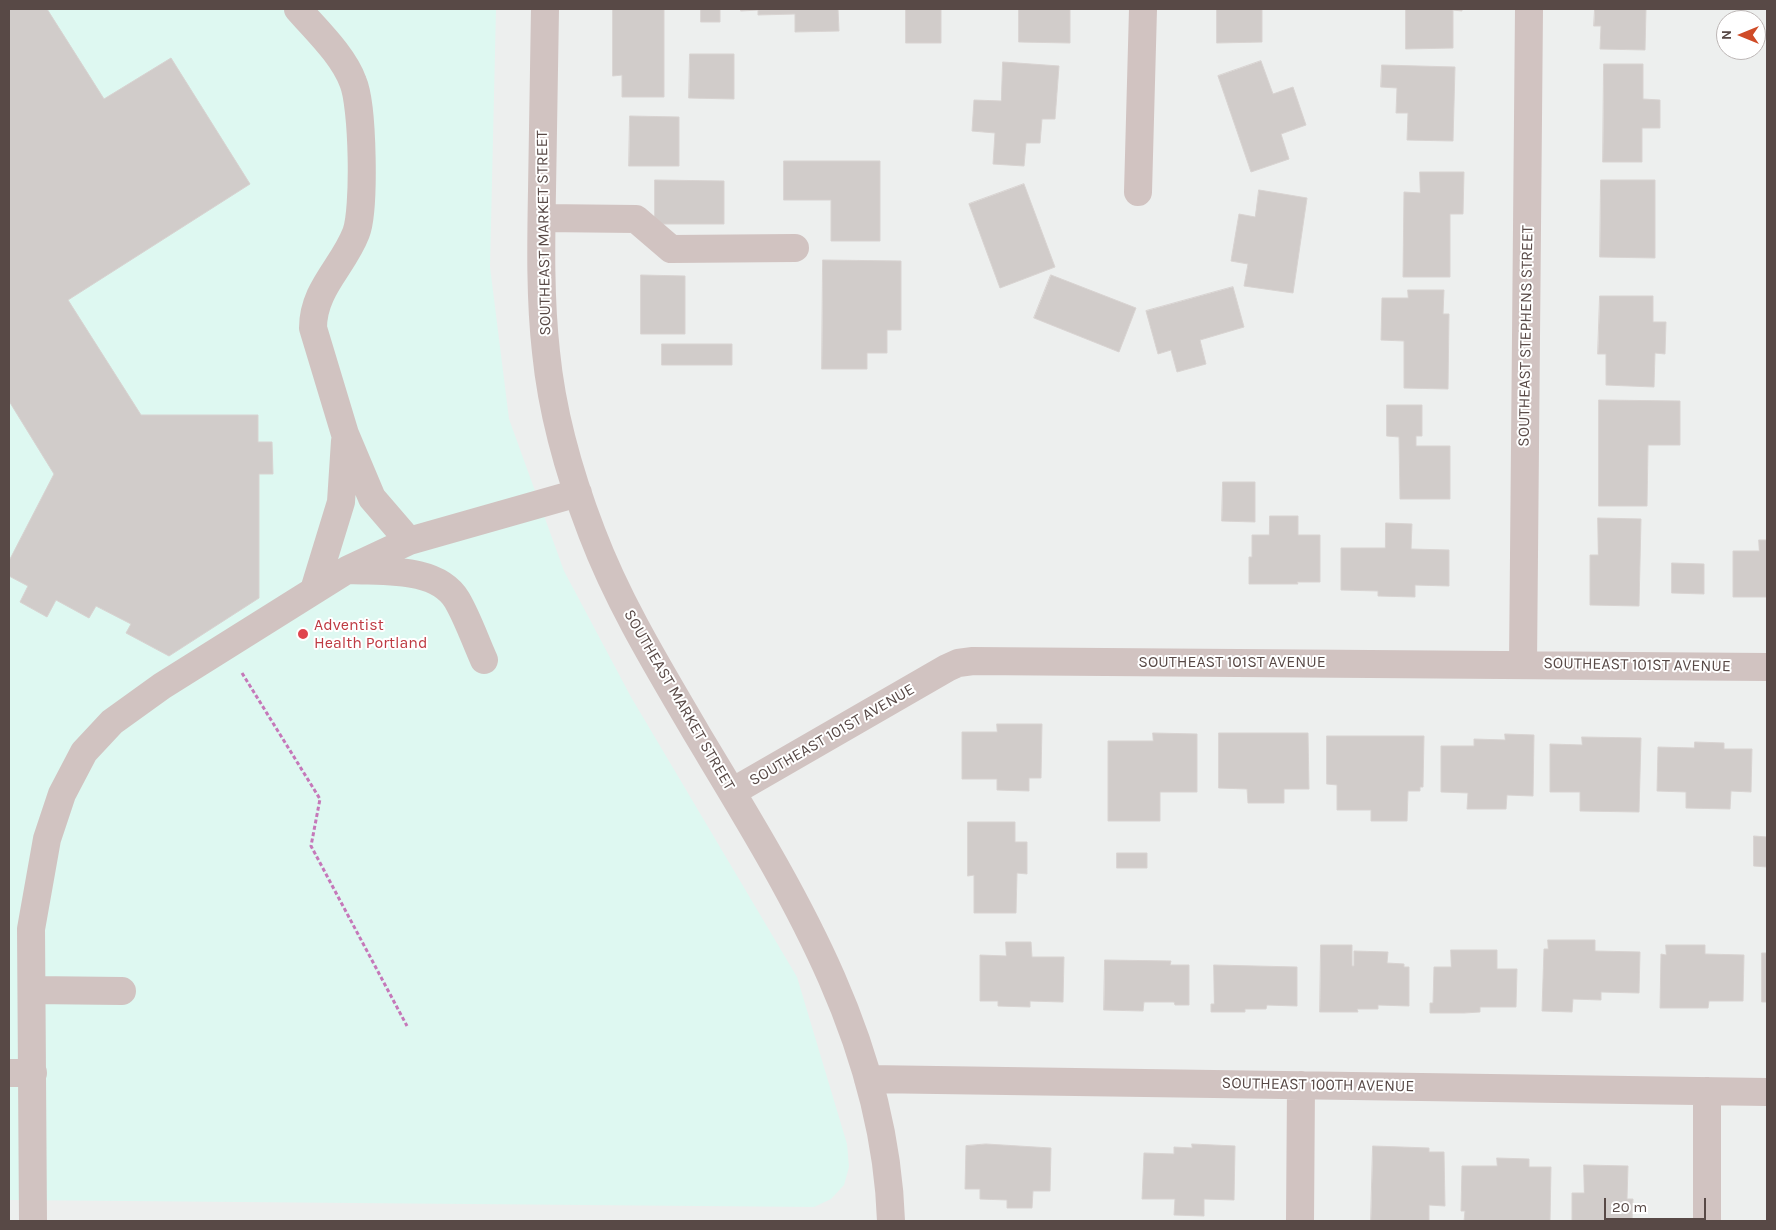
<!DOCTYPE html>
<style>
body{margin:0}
#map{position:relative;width:1776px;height:1230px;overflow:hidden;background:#edefee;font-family:Karla,sans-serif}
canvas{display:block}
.frame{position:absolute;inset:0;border:10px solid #584946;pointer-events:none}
.north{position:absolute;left:1716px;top:10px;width:50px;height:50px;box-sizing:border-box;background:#fff;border:1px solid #bcb6b5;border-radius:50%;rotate:270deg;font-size:14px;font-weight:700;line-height:20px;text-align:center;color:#584946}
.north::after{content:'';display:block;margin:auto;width:18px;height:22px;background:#cf4b27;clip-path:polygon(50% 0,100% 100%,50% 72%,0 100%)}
.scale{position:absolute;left:1604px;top:1198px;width:102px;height:22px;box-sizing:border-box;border:2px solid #584946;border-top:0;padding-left:6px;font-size:15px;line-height:18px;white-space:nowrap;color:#584946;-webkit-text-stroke:4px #fff;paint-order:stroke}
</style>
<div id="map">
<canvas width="1776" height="1230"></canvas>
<div class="frame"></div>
<div class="north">N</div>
<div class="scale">20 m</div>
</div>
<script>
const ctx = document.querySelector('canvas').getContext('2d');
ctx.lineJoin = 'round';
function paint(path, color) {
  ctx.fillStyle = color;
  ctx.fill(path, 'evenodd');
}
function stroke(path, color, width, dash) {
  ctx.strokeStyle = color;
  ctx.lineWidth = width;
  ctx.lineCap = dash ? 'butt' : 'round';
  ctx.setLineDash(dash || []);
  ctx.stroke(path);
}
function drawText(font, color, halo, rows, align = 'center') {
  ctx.font = font + ' Karla,sans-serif';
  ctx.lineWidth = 4;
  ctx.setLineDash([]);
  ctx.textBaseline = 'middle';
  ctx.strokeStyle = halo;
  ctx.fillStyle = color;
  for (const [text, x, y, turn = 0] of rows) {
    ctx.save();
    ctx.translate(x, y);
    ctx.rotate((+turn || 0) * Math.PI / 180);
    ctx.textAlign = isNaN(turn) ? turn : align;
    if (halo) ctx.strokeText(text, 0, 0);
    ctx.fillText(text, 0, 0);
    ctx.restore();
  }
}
const medical = new Path2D(`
 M 9,9 L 496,9 L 490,267 L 509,419 L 564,571 L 631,697 L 797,977 L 847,1144 L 849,1167 L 844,1185 L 831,1199 L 814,1207 L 9,1200 Z`);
const building = new Path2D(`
 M 9,9 L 47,9 L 104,99 L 171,58 L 250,184 L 68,300 L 141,415 L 258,415 L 258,442 L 272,442 L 273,474 L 259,474 L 259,598 L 169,656 L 126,633 L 131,624 L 96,606 L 89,618 L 56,600 L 47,617 L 20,602 L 28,586 L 9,576 L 9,561 L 54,474 L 9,401 Z
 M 613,9 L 664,9 L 664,97 L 622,97 L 622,75 L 613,76 Z
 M 701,9 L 720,9 L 720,22 L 701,22 Z
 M 741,9 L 838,9 L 839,31 L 795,32 L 795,14 L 758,15 L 758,10 L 741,11 Z
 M 906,9 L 941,9 L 941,43 L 906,43 Z
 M 1019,9 L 1070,9 L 1070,43 L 1019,42 Z
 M 1217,9 L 1262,9 L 1262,42 L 1217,43 Z
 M 1406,9 L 1462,9 L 1462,11 L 1453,10 L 1453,48 L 1406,49 Z
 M 1595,9 L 1646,9 L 1645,50 L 1600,49 L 1601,26 L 1594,26 Z
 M 690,54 L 734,54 L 734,99 L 689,98 Z
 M 1261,61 L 1273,94 L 1293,87 L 1306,125 L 1281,134 L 1289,159 L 1251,172 L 1218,76 Z
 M 1003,62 L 1059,66 L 1055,119 L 1042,119 L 1040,143 L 1026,143 L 1024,166 L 993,164 L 995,133 L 972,131 L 974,100 L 1001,101 Z
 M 1604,64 L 1643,64 L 1643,99 L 1660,100 L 1660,128 L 1642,128 L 1642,162 L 1603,162 Z
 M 1382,65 L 1455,67 L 1453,141 L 1407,140 L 1408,113 L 1396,113 L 1397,88 L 1381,87 Z
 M 630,116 L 679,117 L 679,166 L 629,166 Z
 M 784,161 L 880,161 L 880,241 L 831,241 L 831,200 L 784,200 Z
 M 1420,172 L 1464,172 L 1463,214 L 1450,214 L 1450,277 L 1403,277 L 1404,192 L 1420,193 Z
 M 655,180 L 724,181 L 724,224 L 655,224 Z
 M 1601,180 L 1655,180 L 1655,258 L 1600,257 Z
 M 1024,184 L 1055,267 L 1000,288 L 969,204 Z
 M 1259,190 L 1307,198 L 1293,293 L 1244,286 L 1248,264 L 1231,261 L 1239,214 L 1255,217 Z
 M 823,260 L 901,261 L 901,330 L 887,330 L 887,353 L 867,353 L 867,369 L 822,369 Z
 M 641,275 L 685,276 L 685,334 L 641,334 Z
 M 1051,275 L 1136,308 L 1119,352 L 1034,318 Z
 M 1233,287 L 1244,327 L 1200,340 L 1206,364 L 1177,372 L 1171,350 L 1158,354 L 1146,311 Z
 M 1408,290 L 1444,290 L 1443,314 L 1449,314 L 1448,389 L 1404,388 L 1404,341 L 1381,340 L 1382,298 L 1408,298 Z
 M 1600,296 L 1653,296 L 1653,322 L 1666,322 L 1665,354 L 1655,353 L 1654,387 L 1606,385 L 1606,354 L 1598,354 Z
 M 662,344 L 732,344 L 732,365 L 662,365 Z
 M 1599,400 L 1680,401 L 1680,445 L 1648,445 L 1647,506 L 1599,506 Z
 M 1387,405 L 1422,405 L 1422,436 L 1416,436 L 1416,446 L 1450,446 L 1450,499 L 1400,499 L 1399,437 L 1387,436 Z
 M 1223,482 L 1255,482 L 1255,522 L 1222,521 Z
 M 1270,516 L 1298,516 L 1298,535 L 1320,535 L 1320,582 L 1297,582 L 1298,584 L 1249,584 L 1249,557 L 1252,557 L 1252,535 L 1269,535 Z
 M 1598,518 L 1641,519 L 1639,606 L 1590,605 L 1590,555 L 1598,555 Z
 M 1386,523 L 1412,524 L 1411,549 L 1449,550 L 1449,586 L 1415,585 L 1415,597 L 1378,596 L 1378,591 L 1341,590 L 1341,548 L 1385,548 Z
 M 1759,540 L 1767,540 L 1767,597 L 1733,597 L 1733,551 L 1759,551 Z
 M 1672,563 L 1704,564 L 1704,594 L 1672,593 Z
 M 997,724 L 1042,724 L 1041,778 L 1029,778 L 1029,791 L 997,790 L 997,779 L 962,779 L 962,732 L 997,732 Z
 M 1153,733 L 1197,734 L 1197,792 L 1160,792 L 1160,821 L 1108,821 L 1108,741 L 1153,741 Z
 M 1219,733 L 1308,733 L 1309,789 L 1284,789 L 1284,803 L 1248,803 L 1247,789 L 1219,788 Z
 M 1505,734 L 1534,735 L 1533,796 L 1507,795 L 1506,809 L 1467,809 L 1468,793 L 1441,792 L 1441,746 L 1474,746 L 1474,739 L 1505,740 Z
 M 1327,736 L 1424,736 L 1423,787 L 1420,787 L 1420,791 L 1408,791 L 1407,821 L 1371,821 L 1371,810 L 1337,810 L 1337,785 L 1327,784 Z
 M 1582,737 L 1641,738 L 1639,812 L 1580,811 L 1580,792 L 1550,792 L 1550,744 L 1582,745 Z
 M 1695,742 L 1724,743 L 1724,749 L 1752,749 L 1751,792 L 1731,791 L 1730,809 L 1686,808 L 1686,792 L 1657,791 L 1658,747 L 1694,748 Z
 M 968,822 L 1015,822 L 1015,842 L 1027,842 L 1027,874 L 1017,873 L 1016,913 L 974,913 L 974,875 L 968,876 Z
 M 1754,836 L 1767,837 L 1767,867 L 1754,866 Z
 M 1117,853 L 1147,853 L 1147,868 L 1117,868 Z
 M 1548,940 L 1595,940 L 1595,951 L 1640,952 L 1639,993 L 1601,992 L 1601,1000 L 1573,999 L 1572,1012 L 1542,1011 L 1544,949 L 1548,949 Z
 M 1006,942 L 1031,942 L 1032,957 L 1064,957 L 1063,1002 L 1030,1001 L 1030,1007 L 998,1006 L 998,1001 L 980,1001 L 980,955 L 1006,956 Z
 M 1321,945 L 1352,945 L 1352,966 L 1354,966 L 1354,951 L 1388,952 L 1387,963 L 1404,964 L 1404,967 L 1409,967 L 1409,1006 L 1378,1005 L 1378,1009 L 1357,1009 L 1358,1012 L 1320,1012 Z
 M 1666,945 L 1705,945 L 1705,954 L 1744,955 L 1743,1001 L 1709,1001 L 1708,1008 L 1660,1008 L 1661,954 L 1666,955 Z
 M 1451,950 L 1497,950 L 1497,969 L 1517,969 L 1516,1007 L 1480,1007 L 1480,1012 L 1464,1013 L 1430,1013 L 1430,1003 L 1433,1003 L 1434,967 L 1451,967 Z
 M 1762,953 L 1767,953 L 1767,1002 L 1762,1002 Z
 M 1105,960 L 1171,961 L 1170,965 L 1189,965 L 1189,1005 L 1175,1005 L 1174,1002 L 1144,1002 L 1143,1011 L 1104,1010 Z
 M 1214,965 L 1297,967 L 1297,1006 L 1267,1005 L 1266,1009 L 1245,1009 L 1245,1012 L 1211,1012 L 1211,1004 L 1214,1004 Z
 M 986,1144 L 1051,1148 L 1050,1191 L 1033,1191 L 1032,1208 L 1007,1208 L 1007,1200 L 980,1199 L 980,1189 L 965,1189 L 966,1146 Z
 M 1192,1144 L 1235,1146 L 1234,1200 L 1204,1199 L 1204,1216 L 1174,1215 L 1175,1199 L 1142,1199 L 1144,1153 L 1174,1154 L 1174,1147 L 1192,1148 Z
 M 1373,1146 L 1429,1148 L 1429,1152 L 1444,1152 L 1445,1206 L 1429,1205 L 1429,1221 L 1371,1221 Z
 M 1497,1158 L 1529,1159 L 1529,1167 L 1551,1167 L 1550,1221 L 1464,1221 L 1465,1211 L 1461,1211 L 1462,1166 L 1497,1166 Z
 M 1584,1165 L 1628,1166 L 1627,1199 L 1633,1199 L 1632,1221 L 1572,1221 L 1572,1193 L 1584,1193 Z`);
const path = new Path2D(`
 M 242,673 L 320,799 L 311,846 L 407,1026`);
const minor = new Path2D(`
 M 298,9 C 317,31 343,55 353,82 C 363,105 365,210 356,233 C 343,267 313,289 313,328 L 345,434 L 372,498 L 409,541
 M 545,9 C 544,69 543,130 542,190 C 541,244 540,298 546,352 C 552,413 570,476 592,533 C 619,604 659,669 697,734 C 789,887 885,1037 891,1221
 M 1138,192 L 1143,9
 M 542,218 L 636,219 L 671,249 L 795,248
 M 351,570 C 385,572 437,567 457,600 C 468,619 475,640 484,660
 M 314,590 L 341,502 L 345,441
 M 1523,664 L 1529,9
 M 732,792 L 947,668 L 958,663 L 973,661 L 1767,667
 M 32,990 L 122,991
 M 9,1073 L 33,1073
 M 868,1079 L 1767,1092
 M 33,1221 L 31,929 L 47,839 L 62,794 L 84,752 L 112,722 L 162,686 L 347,570 L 409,541 L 578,493
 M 1300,1221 L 1301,1085
 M 1707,1221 L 1707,1091`);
const markers = [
 [303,634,6,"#e0444e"]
];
const streetNames = [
 ["SOUTHEAST MARKET STREET",544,233,-91],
 ["SOUTHEAST STEPHENS STREET",1526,336,-89],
 ["SOUTHEAST 101ST AVENUE",1232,662],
 ["SOUTHEAST 101ST AVENUE",1637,665,1],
 ["SOUTHEAST MARKET STREET",679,700,60],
 ["SOUTHEAST 101ST AVENUE",832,735,-30],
 ["SOUTHEAST 100TH AVENUE",1318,1085,1]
];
const healthNames = [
 ["Adventist",314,625],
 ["Health Portland",314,643]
];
paint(medical, '#def8f1');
paint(building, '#d1ccca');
stroke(building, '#d8d3d1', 1);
stroke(path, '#c578b9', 3, [4, 2.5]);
stroke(minor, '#d1c3c1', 28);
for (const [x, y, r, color] of markers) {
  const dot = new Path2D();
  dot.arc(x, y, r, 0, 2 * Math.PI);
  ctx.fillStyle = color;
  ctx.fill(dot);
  stroke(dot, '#fff', 2);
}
drawText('16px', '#584946', '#fff', streetNames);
drawText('16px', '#be3a42', '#fff', healthNames, 'left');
</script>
